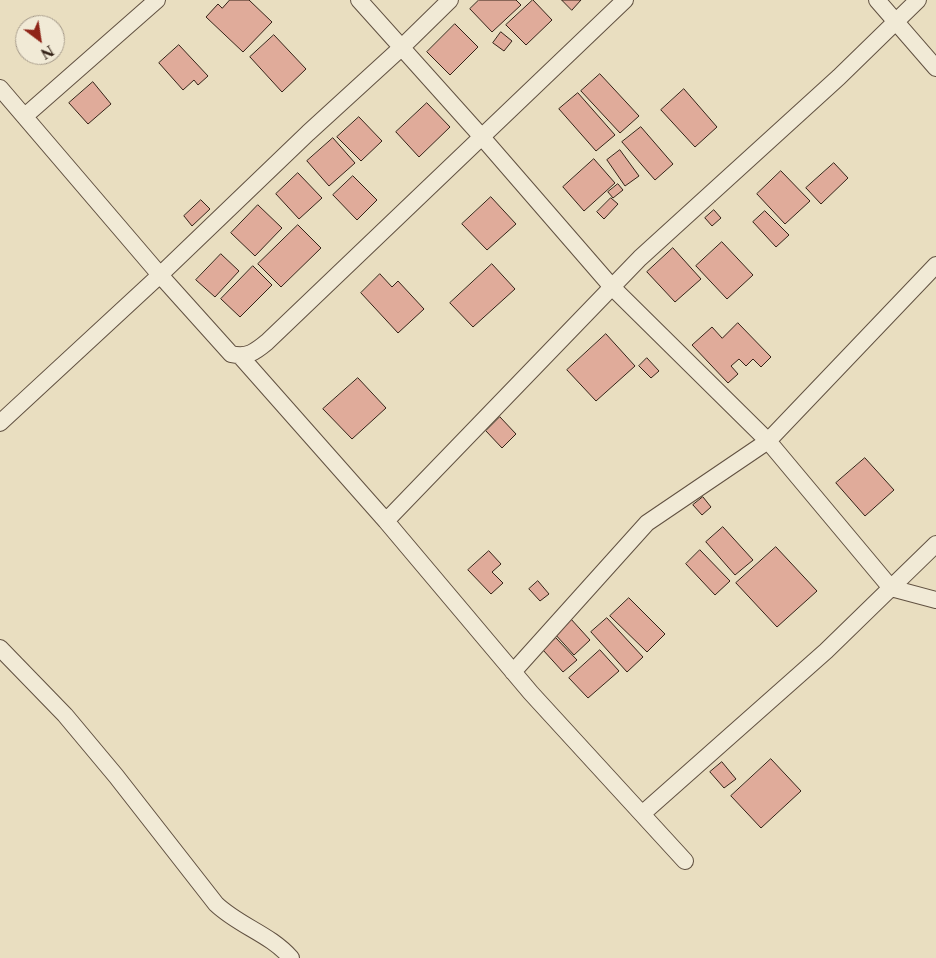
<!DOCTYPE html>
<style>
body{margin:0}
#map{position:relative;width:936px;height:958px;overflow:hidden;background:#e9dec0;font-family:"Libre Caslon Text",serif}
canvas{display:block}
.north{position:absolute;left:15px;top:15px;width:50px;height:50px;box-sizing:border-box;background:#f1ead6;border:1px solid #a59a8a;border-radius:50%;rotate:149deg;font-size:14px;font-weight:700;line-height:20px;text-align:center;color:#342217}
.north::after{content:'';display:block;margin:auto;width:18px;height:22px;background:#8f2418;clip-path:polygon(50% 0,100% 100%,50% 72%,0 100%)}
</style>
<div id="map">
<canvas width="936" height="958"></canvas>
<div class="north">N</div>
</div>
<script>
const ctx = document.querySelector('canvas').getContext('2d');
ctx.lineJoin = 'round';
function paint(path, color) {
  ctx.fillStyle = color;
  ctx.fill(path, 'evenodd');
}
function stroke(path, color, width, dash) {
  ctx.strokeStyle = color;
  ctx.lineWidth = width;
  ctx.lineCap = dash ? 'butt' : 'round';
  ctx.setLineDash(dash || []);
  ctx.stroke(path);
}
const building = new Path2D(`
 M 230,0 L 249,0 L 272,22 L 243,52 L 206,17 L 218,4 L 222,8 Z
 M 479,0 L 516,0 L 521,5 L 492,32 L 470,9 Z
 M 533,0 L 552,20 L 526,45 L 506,25 Z
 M 562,0 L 581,0 L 572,10 Z
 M 455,24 L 478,47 L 450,75 L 427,52 Z
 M 501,32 L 512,41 L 504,51 L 493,43 Z
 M 274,35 L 306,69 L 282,92 L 250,57 Z
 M 179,45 L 208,76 L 198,85 L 194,80 L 183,90 L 159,63 Z
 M 600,74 L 639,116 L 620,133 L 581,91 Z
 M 93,82 L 111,104 L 88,124 L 69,103 Z
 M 684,89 L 717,127 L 695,147 L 661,110 Z
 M 578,93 L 615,135 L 596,151 L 559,109 Z
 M 427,103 L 450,127 L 419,157 L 396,132 Z
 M 359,117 L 382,141 L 361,161 L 337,137 Z
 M 641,127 L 673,164 L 655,180 L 622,142 Z
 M 333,138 L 355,163 L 329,186 L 307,161 Z
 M 620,150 L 639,176 L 625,186 L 607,160 Z
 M 594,159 L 615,183 L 584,211 L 563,187 Z
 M 834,163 L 848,178 L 821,204 L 806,188 Z
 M 781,171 L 810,201 L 785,224 L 757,194 Z
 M 298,173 L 322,198 L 299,219 L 276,194 Z
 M 353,176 L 377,200 L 357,220 L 333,195 Z
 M 618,184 L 623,190 L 613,198 L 608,192 Z
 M 491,197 L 516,224 L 487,250 L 462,224 Z
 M 611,198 L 618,204 L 604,219 L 597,212 Z
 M 201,200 L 210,209 L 192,226 L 184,216 Z
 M 258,205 L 282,228 L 255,256 L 231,233 Z
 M 714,210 L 721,218 L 712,226 L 705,218 Z
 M 765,211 L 789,235 L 776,247 L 753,222 Z
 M 298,225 L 321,248 L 281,287 L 258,264 Z
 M 722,242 L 753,275 L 727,299 L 696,266 Z
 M 673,248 L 701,279 L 675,302 L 647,272 Z
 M 221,254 L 239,271 L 215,297 L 196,280 Z
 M 492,264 L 515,289 L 473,327 L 450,303 Z
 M 253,266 L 272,285 L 240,317 L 221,299 Z
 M 380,274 L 392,287 L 398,281 L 424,309 L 398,333 L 361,293 Z
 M 738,323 L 771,357 L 761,367 L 753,359 L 746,366 L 739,359 L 731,366 L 738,374 L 728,383 L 692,345 L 712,327 L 722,338 Z
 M 606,334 L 635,366 L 596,401 L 567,370 Z
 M 647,358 L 659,371 L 651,378 L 639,366 Z
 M 358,378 L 386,408 L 352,439 L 323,409 Z
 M 500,417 L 516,434 L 502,448 L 486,431 Z
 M 865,458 L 894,490 L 865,516 L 836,483 Z
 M 703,497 L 711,507 L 702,515 L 693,505 Z
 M 723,527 L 753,560 L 735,575 L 706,542 Z
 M 776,547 L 817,591 L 777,627 L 736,583 Z
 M 700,550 L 730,581 L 715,595 L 686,564 Z
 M 489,551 L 501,564 L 492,572 L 503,583 L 491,594 L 468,570 Z
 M 538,581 L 549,594 L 540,601 L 529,589 Z
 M 629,598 L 665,634 L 647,652 L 610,616 Z
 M 570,618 L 590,640 L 574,655 L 554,633 Z
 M 607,618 L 643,657 L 627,672 L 591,632 Z
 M 556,638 L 577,660 L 563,672 L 543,650 Z
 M 600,650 L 619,671 L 588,698 L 569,678 Z
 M 771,759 L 801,791 L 761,828 L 731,796 Z
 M 722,762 L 736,779 L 724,788 L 710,772 Z`);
const minor = new Path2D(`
 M 359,0 L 481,136 L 612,287 L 768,441 L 891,588 L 936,600
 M 877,0 L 936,68
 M 0,88 L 160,275 L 231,354 C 247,358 255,352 267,342 L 625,0
 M 25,116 L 157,0
 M 241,357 L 386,521 L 531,693 L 685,861
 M 0,423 L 160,275 L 308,133 L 401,48 L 450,0
 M 386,521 L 640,258 L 839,77 L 918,0
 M 0,648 L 65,715 L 116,776 L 216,904 C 239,926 270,934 291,958
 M 513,672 L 647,523 L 768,441 L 936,265
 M 642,814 L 826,651 L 936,544`);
paint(building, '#e0ab9a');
stroke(building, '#342217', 1);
stroke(minor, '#615141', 18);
stroke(minor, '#f1ead6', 16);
</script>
